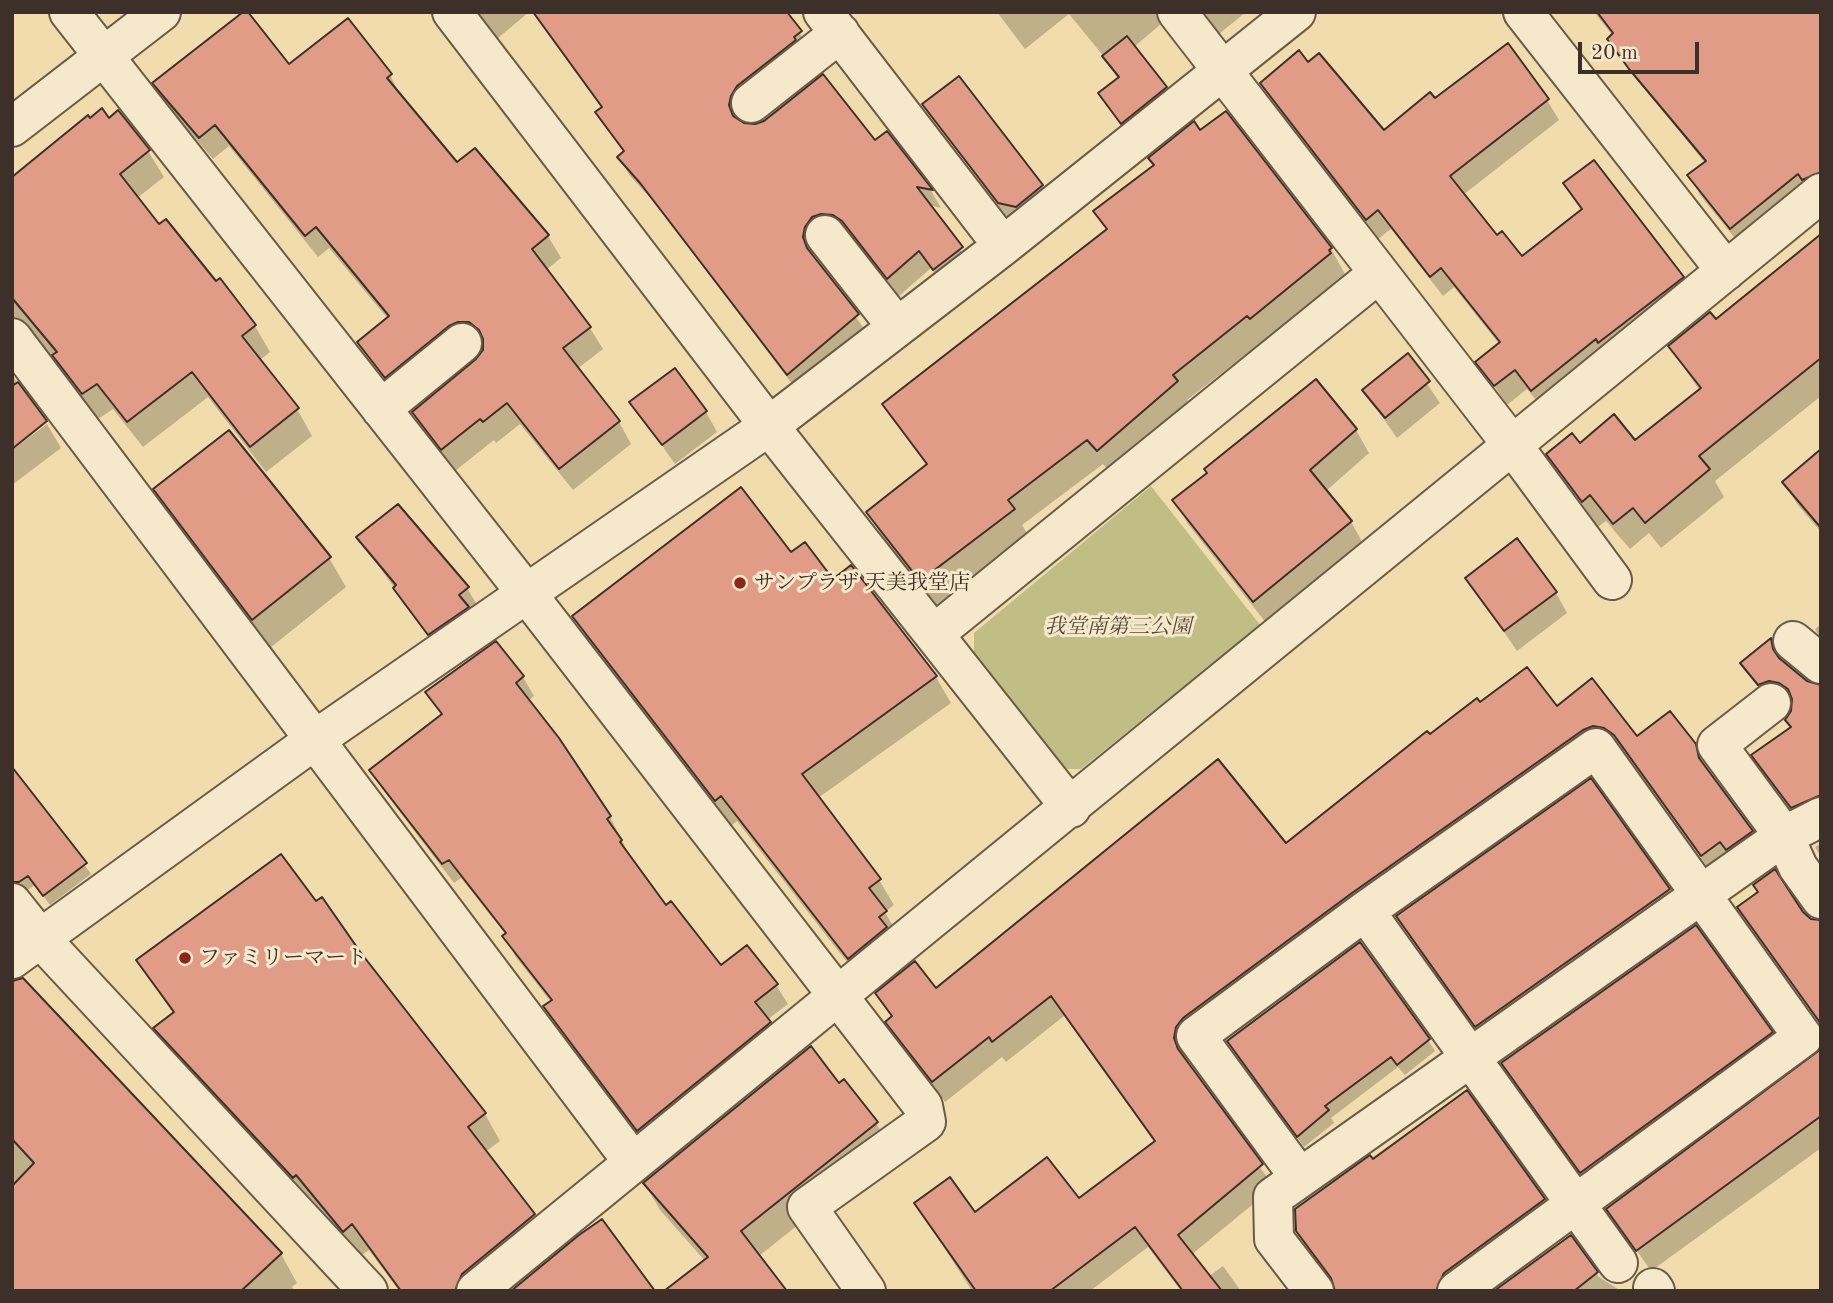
<!DOCTYPE html>
<meta charset="utf-8">
<style>
body{margin:0}
#map{position:relative;width:1833px;height:1303px;overflow:hidden;background:#f1dcad;font-family:"Old Standard TT",serif}
canvas{display:block}
.frame{position:absolute;inset:0;border:14px solid #3c3028;pointer-events:none}
.scale{position:absolute;left:1578px;top:42px;width:121px;height:32px;box-sizing:border-box;border:4px solid #3c3028;border-top:0;padding-left:9px;font-size:21px;line-height:24px;white-space:nowrap;color:#3c3028;-webkit-text-stroke:5px #f6e8ca;paint-order:stroke}
</style>
<div id="map">
<canvas width="1833" height="1303"></canvas>
<div class="frame"></div>
<div class="scale">20 m</div>
</div>
<script>
const ctx = document.querySelector('canvas').getContext('2d');
ctx.lineJoin = 'round';
function paint(path, color) {
  ctx.fillStyle = color;
  ctx.fill(path, 'evenodd');
}
function stroke(path, color, width, dash) {
  ctx.strokeStyle = color;
  ctx.lineWidth = width;
  ctx.lineCap = dash ? 'butt' : 'round';
  ctx.setLineDash(dash || []);
  ctx.stroke(path);
}
function drawText(font, color, halo, rows, align = 'center') {
  ctx.font = font + ' "Old Standard TT","Noto Serif JP",serif';
  ctx.lineWidth = 6;
  ctx.setLineDash([]);
  ctx.textBaseline = 'middle';
  ctx.strokeStyle = halo;
  ctx.fillStyle = color;
  for (const [text, x, y, turn = 0] of rows) {
    ctx.save();
    ctx.translate(x, y);
    ctx.rotate((+turn || 0) * Math.PI / 180);
    ctx.textAlign = isNaN(turn) ? turn : align;
    if (halo) ctx.strokeText(text, 0, 0);
    ctx.fillText(text, 0, 0);
    ctx.restore();
  }
}
const green = new Path2D(`
 M 1151,486 L 1260,625 L 1081,769 L 1061,769 L 974,657 L 974,633 Z`);
const shadow = new Path2D(`
 M 477,12 L 529,12 L 498,38 Z
 M 532,12 L 786,12 L 811,51 L 740,115 L 739,123 L 875,142 L 886,133 L 931,191 L 941,208 L 929,205 L 972,267 L 945,287 L 931,268 L 899,296 L 854,240 L 845,233 L 814,247 L 813,258 L 868,334 L 799,393 L 653,201 L 630,176 L 619,157 L 624,153 L 597,113 L 602,108 Z
 M 997,12 L 1175,12 L 1134,47 L 1177,108 L 1134,143 L 1100,94 L 1118,79 L 1105,58 L 1069,14 L 1025,49 Z
 M 1199,12 L 1246,12 L 1219,34 Z
 M 1594,12 L 1821,12 L 1821,184 L 1742,247 L 1700,195 L 1690,176 L 1705,163 L 1620,58 L 1609,39 L 1613,36 Z
 M 1308,64 L 1384,132 L 1435,101 L 1547,100 L 1559,120 L 1463,195 L 1496,238 L 1522,259 L 1582,211 L 1565,183 L 1682,278 L 1694,297 L 1544,410 L 1527,389 L 1507,405 L 1478,362 L 1500,345 L 1454,287 L 1443,296 L 1391,229 L 1378,239 L 1273,103 L 1262,84 Z
 M 289,66 L 390,75 L 402,98 L 457,164 L 475,150 L 548,236 L 561,258 L 546,270 L 590,328 L 603,349 L 577,369 L 619,422 L 631,444 L 573,490 L 520,424 L 496,443 L 494,440 L 455,471 L 414,413 L 478,361 L 484,351 L 483,344 L 471,343 L 398,399 L 359,343 L 388,319 L 329,248 L 318,257 L 229,146 L 213,159 L 167,105 L 155,83 Z
 M 924,105 L 1042,186 L 1052,203 L 1009,220 Z
 M 90,120 L 109,120 L 148,151 L 164,177 L 137,198 L 159,227 L 216,283 L 219,280 L 255,326 L 270,352 L 259,361 L 297,409 L 312,436 L 266,472 L 208,397 L 143,447 L 113,409 L 98,419 L 47,351 L 36,344 L 12,348 L 12,178 Z
 M 1200,132 L 1331,249 L 1345,274 L 1344,279 L 1265,343 L 1263,341 L 1187,400 L 1191,407 L 1112,475 L 1103,464 L 1022,525 L 1028,535 L 935,606 L 883,538 L 869,513 L 927,466 L 884,404 L 1107,231 L 1096,212 Z
 M 1821,237 L 1821,396 L 1715,481 L 1724,497 L 1661,548 L 1649,533 L 1630,549 L 1606,521 L 1598,527 L 1548,454 L 1580,445 L 1635,442 L 1700,391 L 1670,347 L 1715,322 Z
 M 1408,356 L 1440,403 L 1397,438 L 1364,391 Z
 M 12,375 L 45,421 L 12,446 Z
 M 632,403 L 706,412 L 717,432 L 675,464 Z
 M 47,424 L 61,448 L 12,485 L 12,450 Z
 M 1356,430 L 1369,453 L 1326,491 L 1351,522 L 1364,545 L 1267,624 L 1188,524 L 1175,501 Z
 M 229,433 L 329,558 L 346,587 L 270,648 L 172,518 L 156,490 Z
 M 1821,452 L 1821,532 L 1797,504 L 1784,482 Z
 M 359,538 L 467,588 L 479,608 L 441,654 Z
 M 791,554 L 833,582 L 851,568 L 936,677 L 951,703 L 818,798 L 879,880 L 894,905 L 885,912 L 900,938 L 864,984 L 737,821 L 731,826 L 589,642 L 574,616 Z
 M 1467,578 L 1556,593 L 1567,613 L 1517,651 Z
 M 1821,624 L 1821,640 L 1815,629 Z
 M 1771,641 L 1783,662 L 1806,682 L 1821,687 L 1821,823 L 1805,830 L 1754,755 L 1792,728 L 1794,705 L 1782,703 L 1772,707 L 1743,663 Z
 M 523,677 L 534,696 L 528,701 L 610,817 L 632,860 L 666,907 L 721,968 L 776,985 L 788,1004 L 767,1020 L 780,1042 L 649,1149 L 557,1026 L 545,1007 L 551,1002 L 515,956 L 506,935 L 461,878 L 454,883 L 383,790 L 371,770 L 442,716 L 428,693 Z
 M 1480,704 L 1557,709 L 1636,738 L 1694,745 L 1709,774 L 1764,853 L 1714,876 L 1628,757 L 1618,749 L 1188,1048 L 1186,1063 L 1274,1187 L 1191,1255 L 1208,1277 L 1223,1266 L 1241,1291 L 1181,1291 L 1148,1247 L 1090,1291 L 972,1291 L 916,1204 L 974,1214 L 1079,1200 L 1155,1143 L 1064,1016 L 1006,1062 L 1002,1057 L 945,1102 L 900,1043 L 888,1022 L 892,1018 L 877,994 L 936,990 L 1286,846 L 1430,737 Z
 M 12,767 L 91,874 L 50,905 L 35,885 L 26,891 L 12,872 Z
 M 1590,781 L 1675,901 L 1483,1037 L 1404,928 Z
 M 1821,843 L 1821,857 L 1815,847 Z
 M 316,904 L 359,954 L 485,1114 L 500,1141 L 485,1152 L 534,1215 L 549,1242 L 492,1291 L 399,1291 L 369,1250 L 359,1257 L 312,1200 L 309,1203 L 171,1055 L 156,1028 L 174,1015 L 138,961 Z
 M 1739,908 L 1802,913 L 1811,920 L 1821,922 L 1821,1026 Z
 M 12,982 L 281,1254 L 297,1283 L 292,1287 L 295,1291 L 12,1291 Z
 M 1771,1033 L 1777,1043 L 1587,1182 L 1509,1073 Z
 M 1428,1040 L 1435,1051 L 1405,1075 L 1398,1067 L 1331,1118 L 1334,1123 L 1304,1147 L 1235,1052 Z
 M 1821,1051 L 1821,1148 L 1651,1271 L 1608,1209 Z
 M 839,1085 L 876,1123 L 892,1150 L 759,1256 L 706,1262 L 660,1210 L 645,1184 Z
 M 1466,1092 L 1552,1214 L 1449,1291 L 1337,1291 L 1337,1286 L 1297,1231 L 1297,1210 Z
 M 1570,1237 L 1599,1277 L 1621,1291 L 1497,1291 Z`);
const building = new Path2D(`
 M 243,12 L 248,12 L 289,64 L 348,18 L 392,74 L 387,78 L 457,162 L 475,148 L 549,235 L 532,249 L 591,327 L 563,348 L 620,421 L 559,469 L 507,403 L 483,422 L 480,419 L 441,450 L 412,412 L 476,359 L 483,350 L 483,339 L 479,330 L 469,322 L 458,322 L 449,326 L 385,378 L 357,342 L 389,316 L 316,227 L 305,236 L 215,125 L 199,138 L 152,83 Z
 M 533,12 L 787,12 L 802,31 L 794,37 L 796,40 L 737,86 L 731,96 L 729,105 L 733,116 L 744,123 L 755,124 L 764,121 L 823,74 L 875,140 L 887,131 L 933,190 L 917,187 L 963,247 L 933,270 L 919,251 L 887,279 L 842,221 L 833,215 L 821,214 L 812,217 L 805,227 L 803,237 L 807,248 L 859,314 L 787,375 L 640,183 L 617,157 L 624,151 L 595,112 L 602,107 Z
 M 1597,12 L 1821,12 L 1821,172 L 1802,180 L 1798,174 L 1730,229 L 1687,175 L 1706,161 L 1629,69 L 1607,39 L 1613,33 Z
 M 1127,36 L 1167,87 L 1121,124 L 1098,93 L 1119,77 L 1102,56 Z
 M 1508,43 L 1549,99 L 1450,176 L 1497,235 L 1502,231 L 1522,256 L 1582,209 L 1563,183 L 1594,160 L 1684,277 L 1598,343 L 1596,339 L 1531,391 L 1515,370 L 1494,386 L 1475,362 L 1500,342 L 1441,268 L 1430,277 L 1378,210 L 1366,220 L 1260,83 L 1299,50 L 1308,62 L 1319,53 L 1384,130 L 1430,92 L 1435,98 Z
 M 959,76 L 1043,185 L 1016,207 L 998,203 L 922,104 Z
 M 102,108 L 109,118 L 118,110 L 150,150 L 120,174 L 159,224 L 166,219 L 216,281 L 220,278 L 256,325 L 242,336 L 299,408 L 250,447 L 192,372 L 127,422 L 97,384 L 82,394 L 52,355 L 57,352 L 12,298 L 12,177 L 88,115 L 90,118 Z
 M 1226,111 L 1332,248 L 1329,250 L 1331,253 L 1250,319 L 1247,316 L 1173,375 L 1178,381 L 1097,451 L 1087,440 L 1008,500 L 1015,509 L 920,581 L 866,512 L 927,464 L 882,404 L 1107,229 L 1093,211 L 1154,165 L 1148,158 L 1194,121 L 1200,130 Z
 M 1821,234 L 1821,358 L 1699,456 L 1710,469 L 1645,523 L 1633,508 L 1613,524 L 1590,495 L 1582,502 L 1546,454 L 1572,433 L 1580,443 L 1614,414 L 1635,440 L 1701,388 L 1668,346 L 1710,312 L 1716,319 Z
 M 1408,353 L 1430,381 L 1385,418 L 1362,390 Z
 M 675,368 L 707,411 L 662,445 L 629,402 Z
 M 1316,379 L 1357,429 L 1310,470 L 1352,521 L 1253,602 L 1172,500 L 1207,473 L 1204,469 Z
 M 18,382 L 47,421 L 12,449 L 12,386 Z
 M 229,430 L 331,557 L 252,620 L 153,489 Z
 M 1821,449 L 1821,528 L 1782,482 Z
 M 741,487 L 791,552 L 805,542 L 833,579 L 851,565 L 937,676 L 802,774 L 881,879 L 869,888 L 887,911 L 879,917 L 887,927 L 848,959 L 721,796 L 715,801 L 572,616 Z
 M 398,504 L 469,587 L 459,595 L 469,607 L 428,635 L 393,588 L 396,585 L 356,537 Z
 M 1517,538 L 1557,592 L 1504,631 L 1465,578 Z
 M 1771,638 L 1773,649 L 1779,658 L 1807,681 L 1821,685 L 1821,795 L 1791,808 L 1751,755 L 1791,727 L 1785,720 L 1791,711 L 1792,699 L 1788,689 L 1779,683 L 1769,681 L 1758,685 L 1740,663 Z
 M 496,641 L 524,676 L 516,683 L 559,738 L 611,816 L 607,819 L 622,840 L 620,842 L 666,905 L 671,901 L 721,965 L 747,945 L 778,984 L 755,1002 L 771,1022 L 637,1131 L 543,1006 L 552,1000 L 502,936 L 506,933 L 449,860 L 442,864 L 369,770 L 442,714 L 425,692 Z
 M 1527,667 L 1557,706 L 1592,678 L 1637,736 L 1670,711 L 1696,744 L 1699,758 L 1753,831 L 1726,850 L 1720,842 L 1701,856 L 1614,735 L 1604,728 L 1593,726 L 1583,730 L 1352,893 L 1183,1018 L 1176,1027 L 1174,1038 L 1178,1049 L 1263,1164 L 1178,1235 L 1222,1291 L 1183,1291 L 1135,1227 L 1050,1291 L 976,1291 L 914,1203 L 950,1177 L 975,1212 L 1047,1157 L 1079,1198 L 1155,1141 L 1051,996 L 992,1042 L 989,1037 L 932,1082 L 885,1022 L 892,1016 L 875,993 L 915,961 L 936,988 L 1218,759 L 1286,843 L 1427,731 L 1430,734 L 1477,698 L 1480,702 Z
 M 12,767 L 87,863 L 43,896 L 28,876 L 19,882 L 12,882 Z
 M 1591,778 L 1670,889 L 1475,1027 L 1396,916 Z
 M 281,854 L 316,901 L 322,897 L 361,953 L 486,1113 L 468,1127 L 535,1214 L 462,1274 L 455,1291 L 401,1291 L 352,1224 L 343,1232 L 296,1175 L 293,1178 L 153,1028 L 174,1012 L 136,960 Z
 M 1775,869 L 1803,912 L 1811,919 L 1821,920 L 1821,1024 L 1737,907 L 1758,892 L 1753,885 Z
 M 1696,925 L 1773,1032 L 1580,1173 L 1501,1063 Z
 M 1360,942 L 1430,1039 L 1397,1065 L 1391,1057 L 1325,1106 L 1329,1110 L 1297,1137 L 1227,1041 Z
 M 23,978 L 282,1253 L 241,1291 L 12,1291 L 12,1186 L 34,1163 L 12,1139 L 12,981 Z
 M 811,1046 L 839,1083 L 844,1079 L 878,1122 L 741,1231 L 787,1291 L 664,1291 L 708,1257 L 643,1183 Z
 M 1821,1049 L 1821,1116 L 1636,1251 L 1606,1209 Z
 M 1467,1090 L 1545,1199 L 1444,1273 L 1436,1291 L 1335,1291 L 1331,1278 L 1296,1231 L 1295,1209 L 1370,1155 L 1373,1159 Z
 M 602,1219 L 655,1291 L 511,1291 L 579,1235 Z
 M 1571,1235 L 1598,1272 L 1574,1291 L 1494,1291 Z`);
const minor = new Path2D(`
 M 69,12 L 527,594 L 923,1106 L 926,1122 L 807,1207 L 866,1291
 M 452,12 L 769,426 L 1071,808
 M 823,12 L 1003,246
 M 1177,12 L 1513,446 L 1612,580
 M 1523,12 L 1726,271
 M 751,103 L 840,33
 M 12,127 L 161,12
 M 825,235 L 897,327
 M 12,338 L 633,1162
 M 381,409 L 462,343
 M 934,634 L 1379,273
 M 1793,641 L 1821,664
 M 1771,703 L 1717,745 L 1784,836 L 1798,867 L 1821,899
 M 12,903 L 40,938 L 368,1291
 M 1365,911 L 1618,1263
 M 12,959 L 316,739 L 769,426 L 1003,246 L 1296,12
 M 1300,1178 L 1196,1036 L 1365,911 L 1596,748 L 1803,1037 L 1457,1291
 M 1653,1288 L 1655,1291
 M 476,1291 L 1821,193
 M 1314,1291 L 1274,1239 L 1273,1197 L 1784,836 L 1821,817`);
const markers = [
 [740,583,7,"#8f2418"],
 [185,958,7,"#8f2418"]
];
const poiNames = [
 ["サンプラザ 天美我堂店",754,583],
 ["ファミリーマート",199,958]
];
const parkNames = [
 ["我堂南第三公園",1118,627]
];
paint(green, '#c1be85');
paint(shadow, '#0003');
paint(building, '#e09c87');
stroke(building, '#3c3028', 2);
stroke(minor, '#695b49', 42);
stroke(minor, '#f6e8ca', 38);
for (const [x, y, r, color] of markers) {
  const dot = new Path2D();
  dot.arc(x, y, r, 0, 2 * Math.PI);
  ctx.fillStyle = color;
  ctx.fill(dot);
  stroke(dot, '#f6e8ca', 2.5);
}
drawText('21px', '#3c3028', '#f6e8ca', poiNames, 'left');
drawText('italic 21px', '#574c3b', '#f6e8ca', parkNames);
</script>
